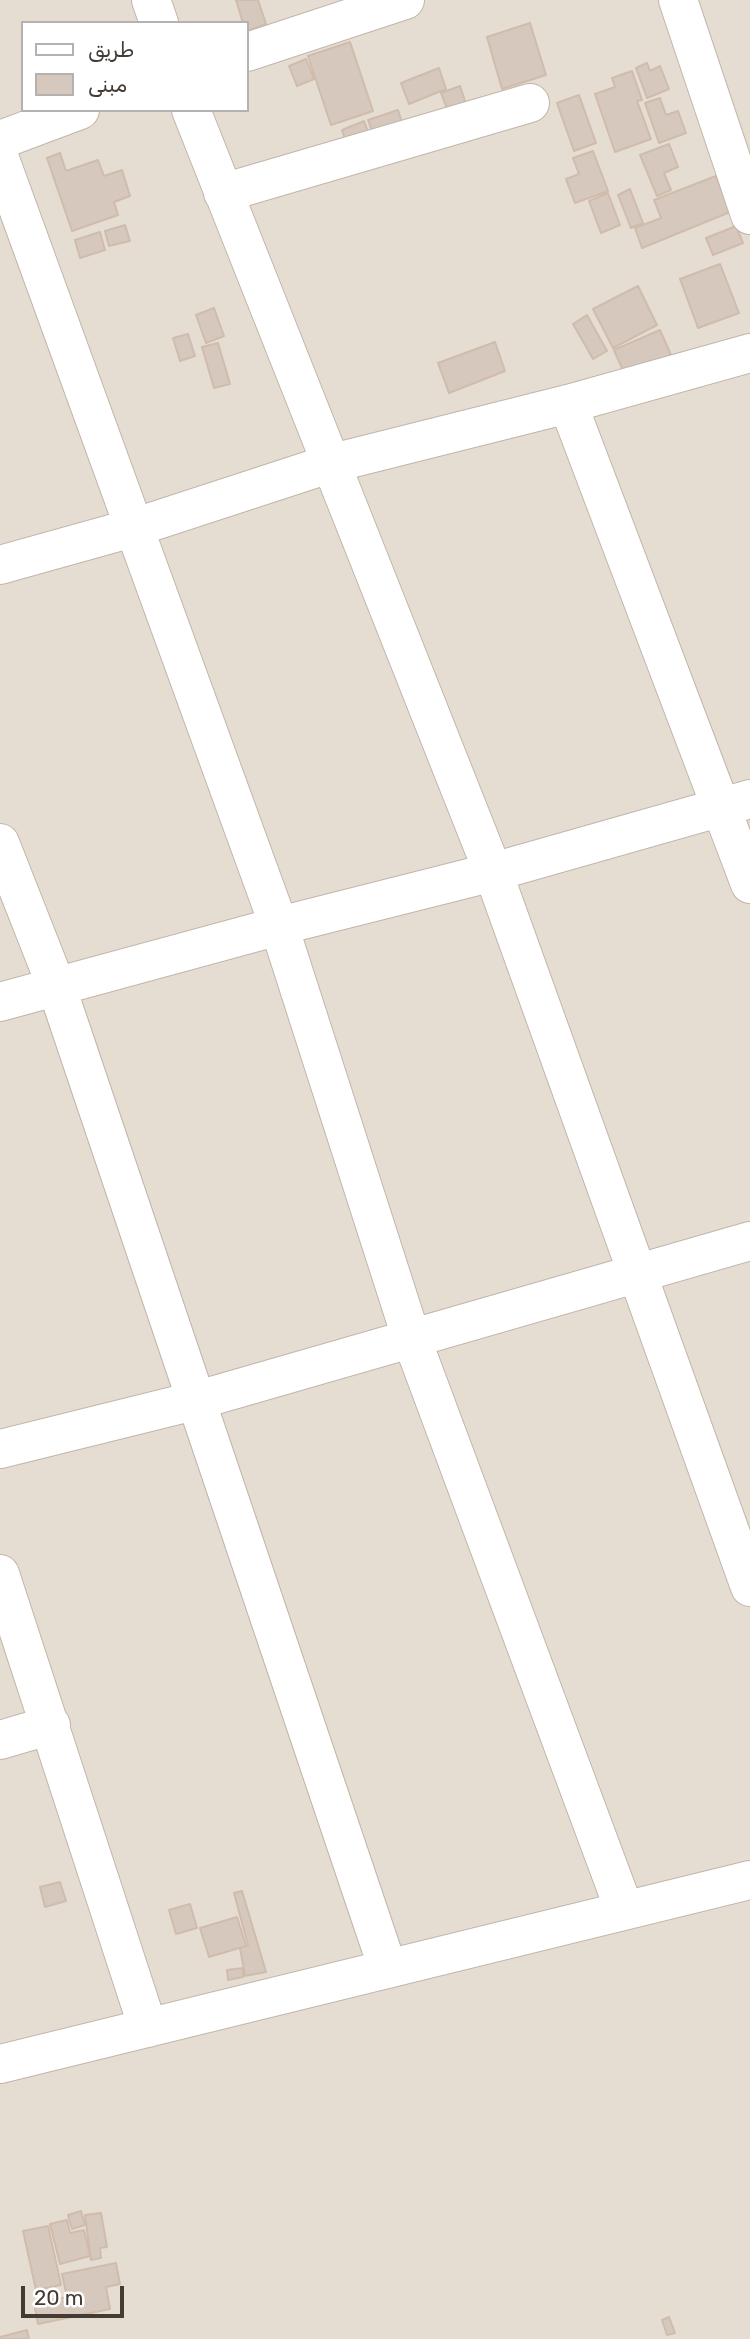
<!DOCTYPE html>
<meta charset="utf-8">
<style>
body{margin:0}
#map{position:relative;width:750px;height:2339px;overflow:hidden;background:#f2ece4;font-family:Rubik,"Noto Sans Arabic",sans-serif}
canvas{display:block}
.legend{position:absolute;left:21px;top:21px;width:228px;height:91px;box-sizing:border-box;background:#fff;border:2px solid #b4b1ae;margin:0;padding:9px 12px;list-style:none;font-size:21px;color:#443b34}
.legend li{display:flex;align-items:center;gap:14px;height:35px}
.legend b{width:35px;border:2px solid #b4b1ae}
.scale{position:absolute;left:21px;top:2286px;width:103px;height:32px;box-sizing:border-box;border:4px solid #443b34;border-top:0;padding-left:9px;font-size:21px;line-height:24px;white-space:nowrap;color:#443b34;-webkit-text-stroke:5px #fff;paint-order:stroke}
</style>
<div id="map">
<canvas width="750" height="2339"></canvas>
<ul class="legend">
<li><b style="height:9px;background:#fff"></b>طريق</li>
<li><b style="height:19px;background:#d7c8bd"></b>مبنى</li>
</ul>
<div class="scale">20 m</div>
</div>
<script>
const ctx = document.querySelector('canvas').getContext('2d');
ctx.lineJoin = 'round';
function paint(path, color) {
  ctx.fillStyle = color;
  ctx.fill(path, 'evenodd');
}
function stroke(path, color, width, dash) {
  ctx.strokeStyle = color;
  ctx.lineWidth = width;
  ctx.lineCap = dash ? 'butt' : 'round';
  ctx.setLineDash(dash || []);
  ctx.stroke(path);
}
const residential = new Path2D(`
 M 0,0 L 750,0 L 750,2339 L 0,2339 ZM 23,23 L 247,23 L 247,110 L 23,110 Z`);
const building = new Path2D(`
 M 236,0 L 258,0 L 266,24 L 247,31 L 247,23 L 243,23 Z
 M 530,23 L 546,75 L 502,89 L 487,37 Z
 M 350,42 L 373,111 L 331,125 L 308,56 Z
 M 306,59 L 314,79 L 297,86 L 289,66 Z
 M 647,63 L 650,71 L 660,66 L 669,89 L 647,98 L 636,68 Z
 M 439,68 L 446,89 L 409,104 L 401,83 Z
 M 632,71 L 642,100 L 637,101 L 651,139 L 615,152 L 595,94 L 615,87 L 612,78 Z
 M 460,86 L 467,107 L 449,114 L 441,93 Z
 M 579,95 L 596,143 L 574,151 L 557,103 Z
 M 660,98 L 666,115 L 678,111 L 686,133 L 659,143 L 645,103 Z
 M 398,110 L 404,129 L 375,139 L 368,120 Z
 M 364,121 L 371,140 L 348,148 L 342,130 Z
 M 669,144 L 678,167 L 664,173 L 671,190 L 657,196 L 640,155 Z
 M 593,151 L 608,191 L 575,203 L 566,179 L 579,174 L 573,158 Z
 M 60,153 L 66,171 L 98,160 L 104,176 L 122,170 L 130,196 L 114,202 L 118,215 L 72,231 L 47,158 Z
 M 716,176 L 730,212 L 642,248 L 635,228 L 661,218 L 654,200 Z
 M 630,189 L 643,223 L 631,228 L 618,195 Z
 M 608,193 L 620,225 L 601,233 L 589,201 Z
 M 125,225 L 130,241 L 109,246 L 105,231 Z
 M 736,226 L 743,243 L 713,255 L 706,238 Z
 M 100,232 L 105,250 L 80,258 L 75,240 Z
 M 720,264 L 739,313 L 698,328 L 680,279 Z
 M 638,286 L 657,325 L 613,348 L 593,309 Z
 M 214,308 L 224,336 L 206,343 L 196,315 Z
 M 587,315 L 607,351 L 593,359 L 573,324 Z
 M 660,330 L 671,355 L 625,375 L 614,350 Z
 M 188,334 L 195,356 L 180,361 L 173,338 Z
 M 495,342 L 505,371 L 449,393 L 438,363 Z
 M 218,343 L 230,384 L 214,388 L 202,347 Z
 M 60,1882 L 66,1901 L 45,1907 L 40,1887 Z
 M 242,1891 L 266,1972 L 245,1976 L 240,1948 L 248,1945 L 234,1893 Z
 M 190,1904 L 197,1928 L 176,1934 L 169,1910 Z
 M 237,1917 L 246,1946 L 209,1957 L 200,1928 Z
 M 243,1968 L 243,1977 L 228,1980 L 227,1970 Z
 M 81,2211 L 85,2225 L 72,2229 L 68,2215 Z
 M 101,2213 L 107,2247 L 100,2248 L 101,2258 L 91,2260 L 85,2215 Z
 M 67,2220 L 70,2233 L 84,2230 L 90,2256 L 60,2264 L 50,2224 Z
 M 48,2226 L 61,2285 L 36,2290 L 23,2231 Z
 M 116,2263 L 120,2284 L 106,2287 L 110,2309 L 38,2324 L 34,2303 L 67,2297 L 62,2274 Z
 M 669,2317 L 675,2333 L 667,2335 L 662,2320 Z
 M 27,2330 L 29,2339 L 0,2339 L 0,2337 Z`);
const street = new Path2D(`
 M 151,0 L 159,23
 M 678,0 L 750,215
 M 247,52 L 405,0
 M 191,110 L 493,872 L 750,1587
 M 0,140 L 80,110
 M 0,159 L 279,926 L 411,1337 L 624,1909
 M 223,193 L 530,103
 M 568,404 L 750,884
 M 0,565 L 136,527 L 329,464 L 568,404 L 750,353
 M 0,843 L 57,988 L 388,1969
 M 0,1002 L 279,926 L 493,872 L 750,799
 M 0,1449 L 198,1400 L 750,1241
 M 0,1574 L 148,2028
 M 0,1740 L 51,1725
 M 0,2064 L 750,1880`);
paint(residential, '#e6ddd2');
paint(building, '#d7c8bd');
stroke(building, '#cfbcad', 2);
stroke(street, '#c1b5aa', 40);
stroke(street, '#fff', 38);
</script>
